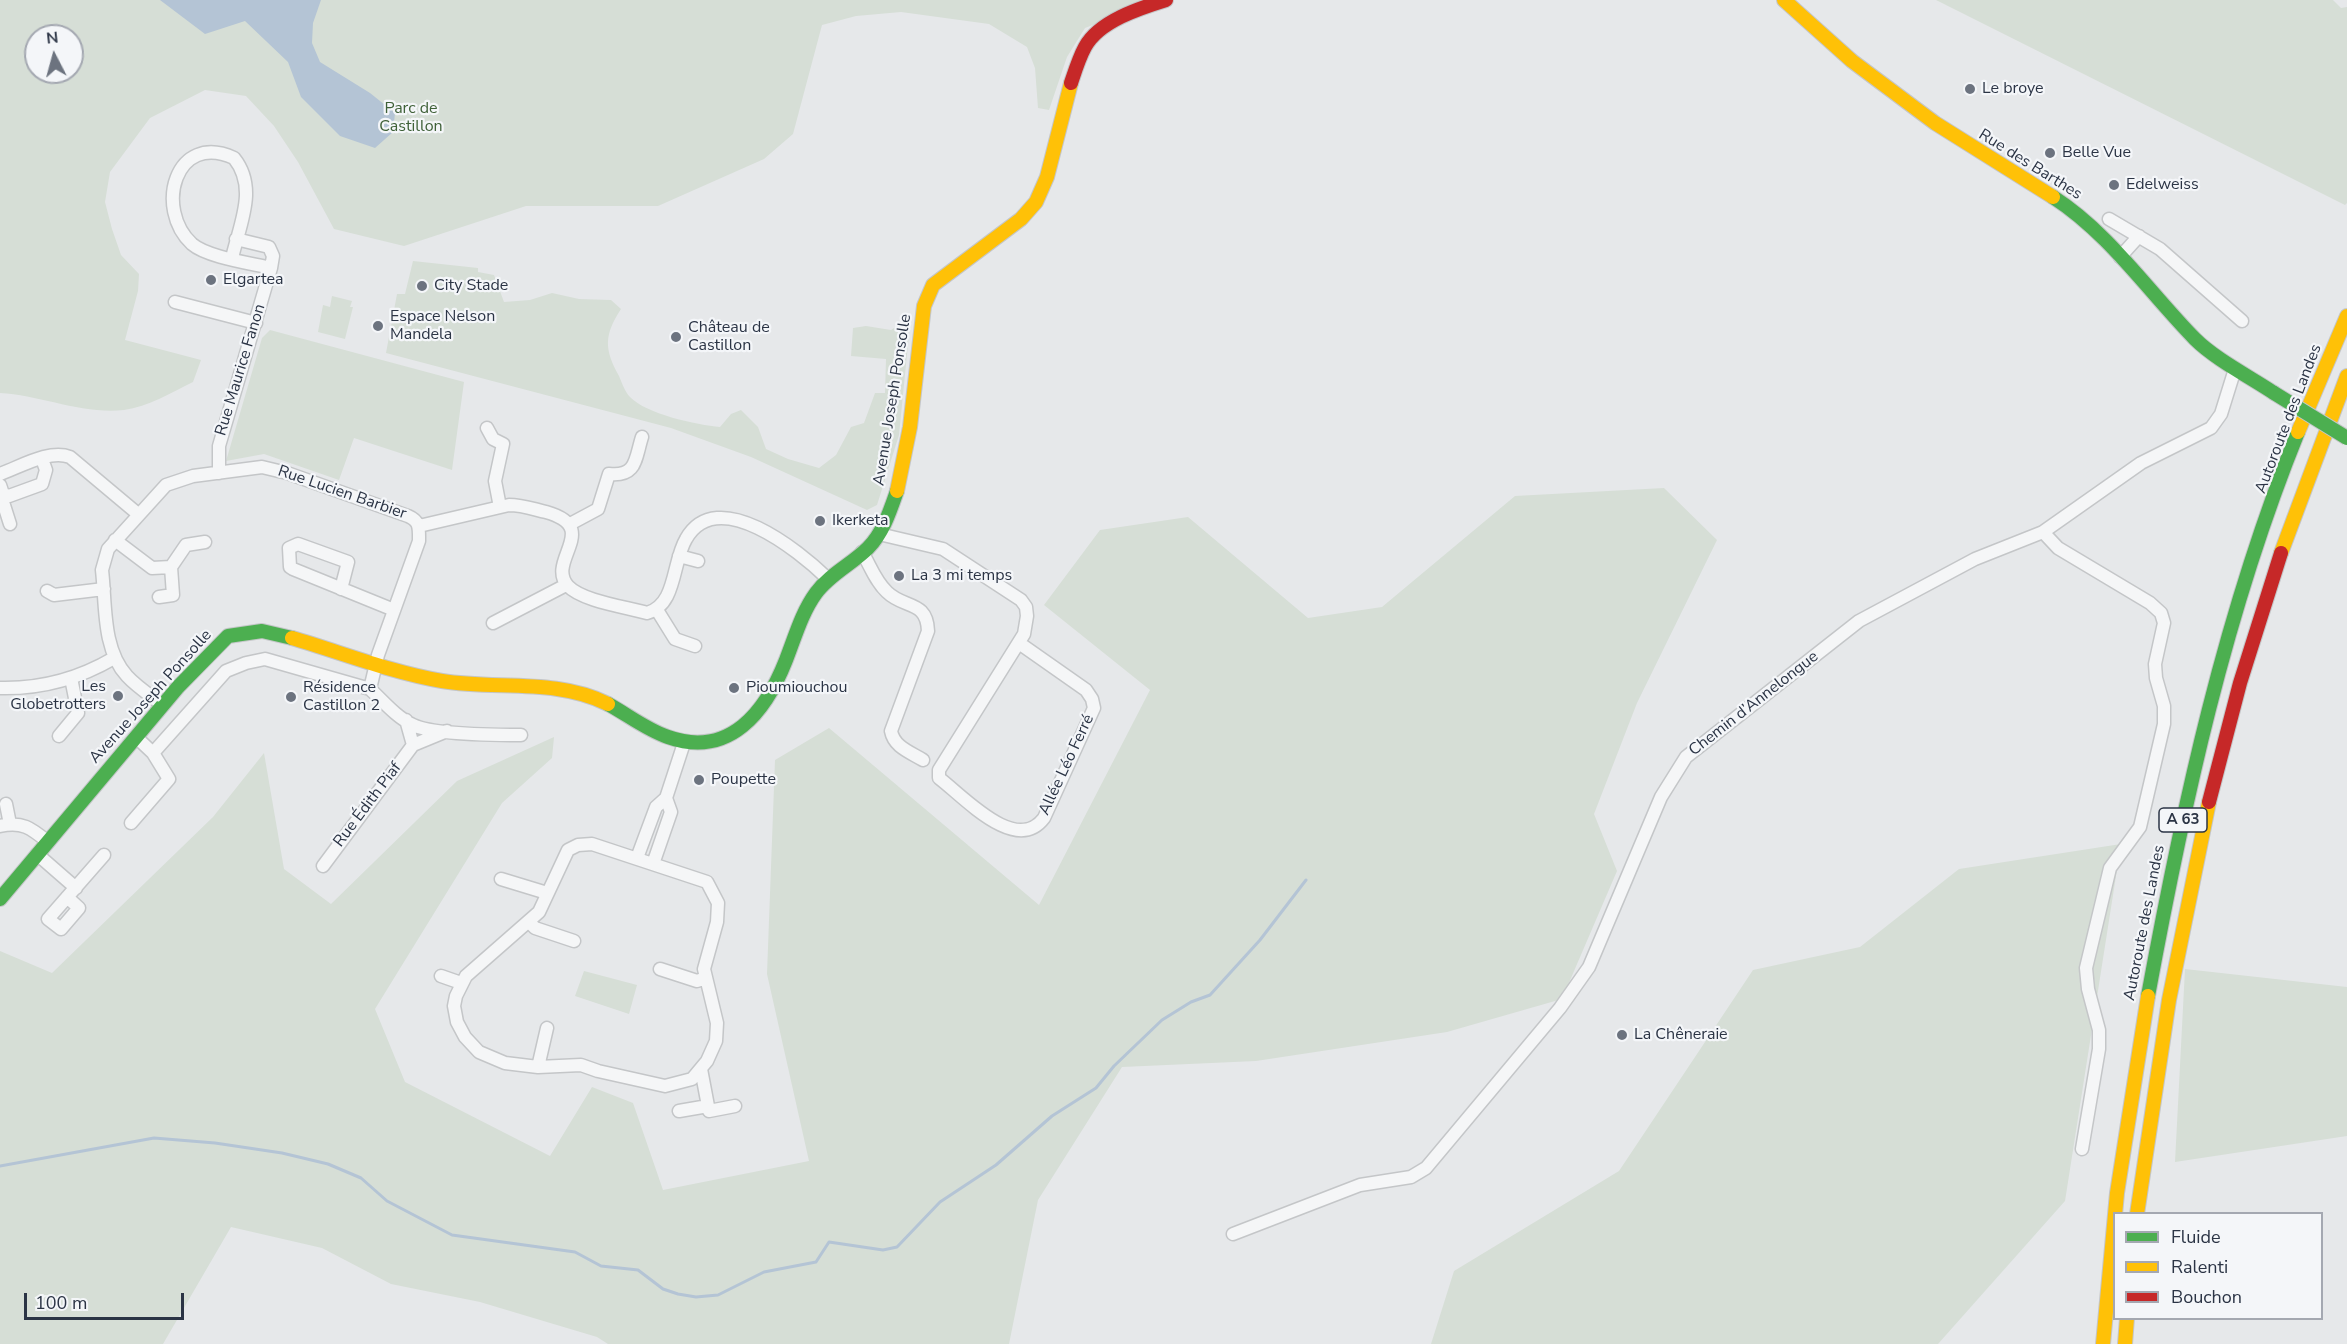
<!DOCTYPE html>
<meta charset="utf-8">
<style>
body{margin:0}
#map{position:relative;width:2347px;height:1344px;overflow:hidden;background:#e6e8ea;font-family:"Nunito Sans",sans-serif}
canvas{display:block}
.legend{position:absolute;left:2113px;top:1212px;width:210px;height:108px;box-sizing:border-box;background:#f4f6f9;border:2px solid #a4a8b1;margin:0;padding:8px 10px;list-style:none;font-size:18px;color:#2b3445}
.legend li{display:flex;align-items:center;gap:12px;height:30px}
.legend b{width:30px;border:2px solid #a4a8b1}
.north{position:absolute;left:24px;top:24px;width:60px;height:60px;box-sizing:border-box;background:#f4f6f9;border:2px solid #a4a8b1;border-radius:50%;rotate:354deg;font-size:16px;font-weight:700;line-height:24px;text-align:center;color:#2b3445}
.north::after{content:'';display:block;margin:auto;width:21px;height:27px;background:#6c737f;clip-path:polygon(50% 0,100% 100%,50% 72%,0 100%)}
.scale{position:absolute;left:24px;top:1293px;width:160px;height:27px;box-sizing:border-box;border:3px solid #2b3445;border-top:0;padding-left:8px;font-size:18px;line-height:21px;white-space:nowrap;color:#2b3445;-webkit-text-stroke:4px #f4f6f9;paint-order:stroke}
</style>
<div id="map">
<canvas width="2347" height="1344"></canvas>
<ul class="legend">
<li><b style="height:8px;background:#4caf50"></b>Fluide</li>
<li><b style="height:8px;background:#ffc107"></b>Ralenti</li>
<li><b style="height:8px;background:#c62828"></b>Bouchon</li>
</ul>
<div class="north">N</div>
<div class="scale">100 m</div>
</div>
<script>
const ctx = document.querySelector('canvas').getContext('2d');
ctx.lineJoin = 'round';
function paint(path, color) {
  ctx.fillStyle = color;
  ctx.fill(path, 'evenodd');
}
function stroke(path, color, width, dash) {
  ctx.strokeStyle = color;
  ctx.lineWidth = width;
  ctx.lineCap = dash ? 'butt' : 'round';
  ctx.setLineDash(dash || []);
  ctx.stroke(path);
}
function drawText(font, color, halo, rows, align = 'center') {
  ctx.font = font + ' "Nunito Sans",sans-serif';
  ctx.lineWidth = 4.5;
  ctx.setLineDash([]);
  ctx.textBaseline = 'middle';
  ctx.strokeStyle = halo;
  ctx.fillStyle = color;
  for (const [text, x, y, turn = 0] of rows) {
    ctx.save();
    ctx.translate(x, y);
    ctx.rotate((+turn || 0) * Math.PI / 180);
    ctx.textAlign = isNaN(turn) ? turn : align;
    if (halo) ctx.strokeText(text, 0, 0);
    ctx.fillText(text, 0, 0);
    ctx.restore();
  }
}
const green = new Path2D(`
 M 0,0 L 1158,0 L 1085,28 L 1067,57 L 1049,110 L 1038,108 L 1035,68 L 1027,47 L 989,24 L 901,12 L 856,16 L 822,25 L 793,134 L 764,159 L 658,206 L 526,206 L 404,246 L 334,229 L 298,162 L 274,126 L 246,96 L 205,90 L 150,118 L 110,172 L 105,202 L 112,229 L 121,255 L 139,274 L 138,291 L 125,340 L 201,360 L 193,382 C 172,392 148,407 124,410 C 84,415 40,395 0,393 ZM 36,36 L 72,36 L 72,72 L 36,72 Z
 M 1936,0 L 2333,0 L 2341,8 L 2347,7 L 2347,203 L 2345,205 Z
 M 413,261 L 478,268 L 478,272 L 494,275 L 504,302 L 530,300 L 552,293 L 579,299 L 611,300 L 621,309 C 604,335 604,349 619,376 C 622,383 625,392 630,397 C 646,414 697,425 720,427 L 731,414 L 741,410 L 758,427 L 766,449 L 788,459 L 819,468 L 836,455 L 851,427 L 864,423 L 875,393 L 885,393 L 886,359 L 851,356 L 853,328 L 866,326 L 891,330 L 905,321 L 910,324 L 899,435 L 877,505 L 867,510 L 751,457 L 671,428 L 386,353 L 397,294 L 405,294 Z
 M 332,296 L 352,301 L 350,307 L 353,307 L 345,339 L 318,332 L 323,305 L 330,307 Z
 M 270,330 L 464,382 L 452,470 L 354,438 L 339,480 L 264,454 L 226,461 L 262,338 Z
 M 1664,488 L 1717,540 L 1637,703 L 1594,814 L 1617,871 L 1562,999 L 1447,1032 L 1256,1061 L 1122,1067 L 1038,1200 L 1009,1344 L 608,1344 L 597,1337 L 480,1302 L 391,1284 L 322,1248 L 231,1227 L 163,1344 L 0,1344 L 0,951 L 52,973 L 213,817 L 264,753 L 284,869 L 331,904 L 457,781 L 554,737 L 552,758 L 502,803 L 375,1009 L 405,1082 L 550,1156 L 592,1087 L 633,1103 L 663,1190 L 809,1161 L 767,974 L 775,760 L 829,728 L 1039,905 L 1150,690 L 1044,605 L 1100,530 L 1188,517 L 1308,618 L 1382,607 L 1515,496 Z
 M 2121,844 L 2065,1201 L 1938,1344 L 1431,1344 L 1454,1271 L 1619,1171 L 1753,970 L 1860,947 L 1959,869 Z
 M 2185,969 L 2347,987 L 2347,1136 L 2175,1162 Z
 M 584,971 L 637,985 L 629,1014 L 575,996 Z`);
const water = new Path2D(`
 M 160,0 L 321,0 L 313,23 L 312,43 L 320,62 L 370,93 L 395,113 L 393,132 L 375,148 L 340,136 L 301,97 L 288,62 L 245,21 L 205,34 Z`);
const stream = new Path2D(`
 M 0,1166 L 154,1138 L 215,1143 L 282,1153 L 328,1164 L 361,1178 L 387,1201 L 452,1235 L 575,1252 L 601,1266 L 638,1270 L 663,1289 L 678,1294 L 696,1297 L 718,1295 L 764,1272 L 816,1262 L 829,1242 L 883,1250 L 897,1247 L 940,1202 L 996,1165 L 1052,1116 L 1096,1088 L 1114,1066 L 1162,1020 L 1191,1002 L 1210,995 L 1260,940 L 1306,880`);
const street = new Path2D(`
 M 2109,219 L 2160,249 L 2242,321
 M 2120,257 L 2139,236
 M 232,258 C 240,223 258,188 234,158 C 175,131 154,209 192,244 C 207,257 250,263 271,268 L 273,256 L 269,247 L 236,239
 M 175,302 L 256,323
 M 487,428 L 493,439 L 503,444 L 495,481 L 500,507
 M 219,473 L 219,446 L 271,268
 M 0,474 C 20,467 49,449 70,457 L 138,514
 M 0,485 L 3,494 L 9,496 L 42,484 L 46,470 L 42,459
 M 3,494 L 3,502 L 10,524
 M 570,524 L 598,509 L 609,474 C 637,477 635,459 642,437
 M 419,526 L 509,505 C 522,505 533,509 546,512 C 603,528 545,561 568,586 C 582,601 626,607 647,613 C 677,605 672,562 686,539 C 717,484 799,551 827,578
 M 2043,532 L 2058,548 L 2150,603 L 2161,613 L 2164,623 L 2155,664 L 2156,678 L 2164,706 L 2164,724 L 2140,827 L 2110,868 L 2086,968 L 2088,989 L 2099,1030 L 2099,1049 L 2082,1149
 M 879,534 L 943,549 L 1021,600 L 1026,607 L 1027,616 L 1024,634 L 939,770 L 939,778 C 964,797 1016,855 1044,818 L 1094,708 L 1092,699 L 1086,690 L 1019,643
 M 115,540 L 152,568 L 171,567
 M 862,552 C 870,565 875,581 887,592 C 904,609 927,600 928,631 L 891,731 C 894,747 910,752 923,760
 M 679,556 L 698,561
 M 341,589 L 348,562 L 298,544 L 289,548 L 290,567 L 293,569 L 394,610
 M 47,591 L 54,595 L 104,589
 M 159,597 L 173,595 L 171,567 L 186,545 L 205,542
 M 657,610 L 675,639 L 695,646
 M 493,623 L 566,585
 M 0,688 C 40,689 80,678 114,658
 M 370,689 C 383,701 396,717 413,725 C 434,735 496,735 521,735
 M 163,705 C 151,696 137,687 127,676 C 102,649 106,604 102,570 L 108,549 L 166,485 L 193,476 L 262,467 L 287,473 L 408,516 C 420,521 419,528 419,541 L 378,655 L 370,689
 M 406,720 L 413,745 L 447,731
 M 59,736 L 78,713 L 71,678
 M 153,753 L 226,671 L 246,663 L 265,659 L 370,689
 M 6,804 L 10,824
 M 131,823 L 169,779 L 153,753 L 136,737
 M 0,826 C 22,821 31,828 48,842
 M 592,844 L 707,882 L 718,903 L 717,922 L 704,969 L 717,1023 L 716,1041 L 707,1061 L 692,1079 L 665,1086 L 598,1071 L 581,1065 L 538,1067 L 505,1063 L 479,1052 L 465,1037 L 457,1022 L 454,1006 L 456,996 L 466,976 L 539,912 L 568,850 L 578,845 Z
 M 37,854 L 76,888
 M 637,858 L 656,807 L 666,798 L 684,743
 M 653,864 L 671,812 L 666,798
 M 323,866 L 413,745
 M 501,879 L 547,893
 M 67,897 L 79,908 L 61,929 L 48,919 L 104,855
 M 529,922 L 535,928 L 574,941
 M 660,969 L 697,981 L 706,978
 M 441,976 L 461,983
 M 538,1067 L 547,1028
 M 708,1106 L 709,1111 L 735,1106
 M 679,1111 L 708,1106 L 701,1069
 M 1233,1234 L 1360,1185 L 1411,1177 L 1426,1168 L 1560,1008 L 1589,967 L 1661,797 L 1686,757 L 1859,621 L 1975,559 L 2043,532 L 2141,463 L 2211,428 L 2221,414 L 2235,369`);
const fast = new Path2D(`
 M 2053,197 C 2109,233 2148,291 2195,339 C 2215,359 2250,377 2274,393
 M 608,704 C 628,715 647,730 668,737 C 730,759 766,711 786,660 C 795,637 802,612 816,593 C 830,574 852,564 868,548 C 883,533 890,511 897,491
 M 0,899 L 178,687 L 228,636 L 262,631 L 292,638
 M 2148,996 C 2183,806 2225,612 2298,432`);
const slow = new Path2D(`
 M 1784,0 L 1852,61 L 1935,123 L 2053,197
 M 2298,432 L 2347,316
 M 897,491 L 910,427 L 924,306 L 933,285 L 1021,219 L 1036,202 L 1047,177 L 1071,83
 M 2281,553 L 2347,376
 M 292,638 C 343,653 390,672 442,681 C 496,690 557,678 608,704
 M 2137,1214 L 2169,1000 L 2209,802
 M 2103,1344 L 2117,1193 L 2148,996
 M 2125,1344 L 2127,1318`);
const jam = new Path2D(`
 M 1071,83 C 1075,71 1079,58 1085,47 C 1099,21 1140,8 1166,0
 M 2209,802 L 2240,683 L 2281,553`);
const fastBridge = new Path2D(`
 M 2274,393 L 2347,438`);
const markers = [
 [1970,89,6,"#6c737f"],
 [2050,153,6,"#6c737f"],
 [2114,185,6,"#6c737f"],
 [211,280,6,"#6c737f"],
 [422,286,6,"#6c737f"],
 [378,326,6,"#6c737f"],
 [676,337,6,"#6c737f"],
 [820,521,6,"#6c737f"],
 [899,576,6,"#6c737f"],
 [734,688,6,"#6c737f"],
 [118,696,6,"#6c737f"],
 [291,697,6,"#6c737f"],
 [699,780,6,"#6c737f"],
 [1622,1035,6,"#6c737f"]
];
const shields = [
 [2183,820,48]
];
const shieldNames = [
 ["A 63",2183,820]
];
const poiNames = [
 ["Le broye",1982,89],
 ["Belle Vue",2062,153],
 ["Edelweiss",2126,185],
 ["Elgartea",223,280],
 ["City Stade",434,286],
 ["Espace Nelson",390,317],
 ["Mandela",390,335],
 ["Château de",688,328],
 ["Castillon",688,346],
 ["Ikerketa",832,521],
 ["La 3 mi temps",911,576],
 ["Les",106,687,"right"],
 ["Globetrotters",106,705,"right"],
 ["Résidence",303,688],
 ["Castillon 2",303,706],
 ["Pioumiouchou",746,688],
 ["Poupette",711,780],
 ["La Chêneraie",1634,1035]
];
const parkNames = [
 ["Parc de",411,109],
 ["Castillon",411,127]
];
const streetNames = [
 ["Rue des Barthes",2030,165,32],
 ["Rue Maurice Fanon",241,370,-73],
 ["Avenue Joseph Ponsolle",893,400,-81],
 ["Autoroute des Landes",2289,419,-69],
 ["Rue Lucien Barbier",342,493,19],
 ["Avenue Joseph Ponsolle",151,697,-48],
 ["Chemin d’Annelongue",1754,704,-38],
 ["Allée Léo Ferré",1067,765,-65],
 ["Rue Édith Piaf",368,805,-53],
 ["Autoroute des Landes",2145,923,-79]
];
paint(green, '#d6ded6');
paint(water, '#b4c4d5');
stroke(stream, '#b4c4d5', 3);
stroke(street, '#c4c6c8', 15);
stroke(fast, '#c4c6c8', 16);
stroke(slow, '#c4c6c8', 16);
stroke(jam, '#c4c6c8', 16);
stroke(street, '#f5f6f7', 12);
stroke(fast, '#4caf50', 14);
stroke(slow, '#ffc107', 14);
stroke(jam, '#c62828', 14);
stroke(fastBridge, '#c4c6c8', 16, []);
stroke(fastBridge, '#4caf50', 14);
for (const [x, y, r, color] of markers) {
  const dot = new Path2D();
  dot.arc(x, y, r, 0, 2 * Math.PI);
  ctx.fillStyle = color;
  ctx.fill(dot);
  stroke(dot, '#f4f6f9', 2);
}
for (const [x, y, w] of shields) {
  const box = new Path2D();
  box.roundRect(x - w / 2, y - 12, w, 24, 4.5);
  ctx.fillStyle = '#f4f6f9';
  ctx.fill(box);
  stroke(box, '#2b3445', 1.5);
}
drawText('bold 15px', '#2b3445', null, shieldNames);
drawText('16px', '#2b3445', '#f4f6f9', poiNames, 'left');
drawText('16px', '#3f6138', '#f4f6f9', parkNames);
drawText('16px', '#2b3445', '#f4f6f9', streetNames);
</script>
